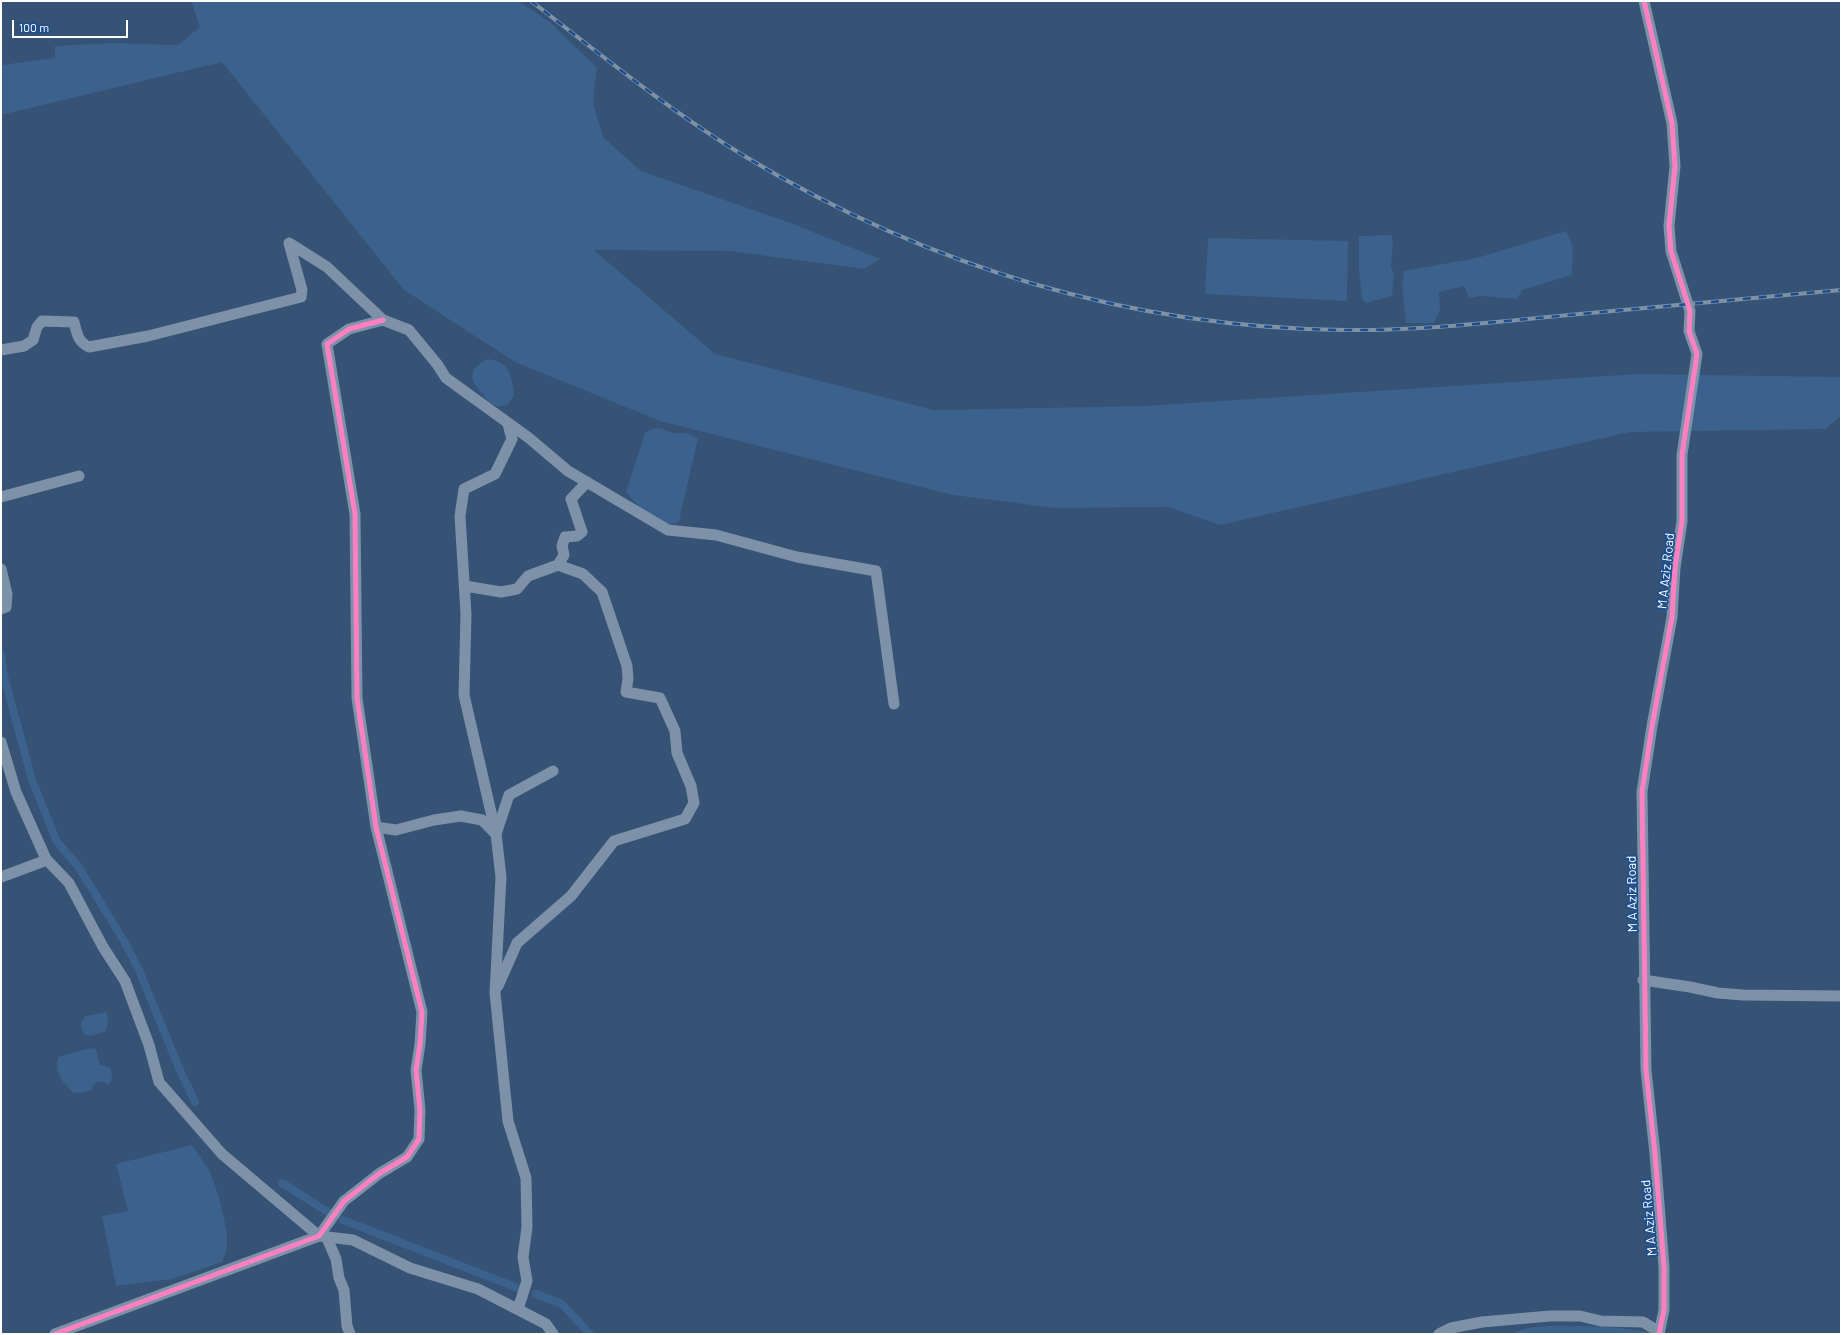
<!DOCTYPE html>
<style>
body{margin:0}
#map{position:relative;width:1842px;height:1335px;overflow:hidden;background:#365274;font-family:Barlow,sans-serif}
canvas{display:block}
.frame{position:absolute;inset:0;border:2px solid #fff;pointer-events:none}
.scale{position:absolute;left:12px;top:20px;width:116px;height:18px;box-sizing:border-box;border:2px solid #fff;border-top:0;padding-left:5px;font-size:12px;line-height:14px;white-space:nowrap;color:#fff;-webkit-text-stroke:3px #1b4f8f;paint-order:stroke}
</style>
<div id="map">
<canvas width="1842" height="1335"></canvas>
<div class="frame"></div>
<div class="scale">100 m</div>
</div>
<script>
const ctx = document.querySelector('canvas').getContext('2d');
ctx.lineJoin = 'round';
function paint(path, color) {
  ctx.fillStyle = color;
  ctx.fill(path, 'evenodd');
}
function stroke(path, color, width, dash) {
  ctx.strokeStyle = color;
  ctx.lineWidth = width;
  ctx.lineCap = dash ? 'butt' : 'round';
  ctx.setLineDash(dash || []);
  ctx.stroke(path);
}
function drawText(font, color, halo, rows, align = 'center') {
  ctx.font = font + ' Barlow,sans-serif';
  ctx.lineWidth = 3.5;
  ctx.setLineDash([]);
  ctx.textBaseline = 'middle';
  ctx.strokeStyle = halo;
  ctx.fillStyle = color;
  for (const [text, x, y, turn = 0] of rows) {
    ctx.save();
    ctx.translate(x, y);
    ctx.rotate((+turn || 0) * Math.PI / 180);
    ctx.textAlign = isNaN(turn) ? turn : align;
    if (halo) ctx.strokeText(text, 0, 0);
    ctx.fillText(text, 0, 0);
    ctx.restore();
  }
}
const water = new Path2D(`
 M 191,1 L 519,1 L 551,23 L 597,68 L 593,103 L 603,137 L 641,171 L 788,222 L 880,259 L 864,269 L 729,251 L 594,250 L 715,354 L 934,410 L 1143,406 L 1637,374 L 1841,377 L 1841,416 L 1825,429 L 1630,432 L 1220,525 L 1168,507 L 1055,508 L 953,495 L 660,421 L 515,362 L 404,290 L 222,62 L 1,115 L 1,65 L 55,58 L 55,46 L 113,43 L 178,45 L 200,27 Z
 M 1566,231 L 1573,247 L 1572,275 L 1522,290 L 1517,299 L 1481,296 L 1469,298 L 1464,286 L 1439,292 L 1440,310 L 1434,323 L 1406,323 L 1402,286 L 1404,271 L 1477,258 Z
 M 1391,235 L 1393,242 L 1391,266 L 1394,275 L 1392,296 L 1366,303 L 1362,299 L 1359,270 L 1359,236 Z
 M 1208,238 L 1348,241 L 1347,301 L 1205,294 Z
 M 487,359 C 510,361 512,377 514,396 L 508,404 L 499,407 C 488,402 487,400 480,391 C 467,376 471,369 487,359 Z
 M 660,428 L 672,433 L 688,433 L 698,439 L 680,516 L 681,520 L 675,524 C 654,523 638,507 626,492 L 645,433 L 651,429 Z
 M 107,1012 L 108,1024 L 106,1031 L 91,1036 L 85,1035 L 82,1030 L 81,1023 L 85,1016 Z
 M 90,1048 L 96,1049 L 100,1065 L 111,1068 L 112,1079 L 109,1085 L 103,1082 L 96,1082 L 91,1090 L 85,1092 L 74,1093 C 64,1085 52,1070 59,1057 Z
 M 192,1145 L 210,1172 L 220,1200 L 227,1233 L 227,1249 L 222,1262 L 172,1279 L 116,1286 L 102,1216 L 128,1211 L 116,1164 Z
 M 1581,1326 C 1604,1326 1626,1328 1649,1332 L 1650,1334 L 1512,1334 C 1532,1323 1559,1327 1581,1326 Z`);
const canal = new Path2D(`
 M 1,654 L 4,676 L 32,780 L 57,842 L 78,866 L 124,941 L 139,970 L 179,1068 L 195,1102
 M 282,1183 L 328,1212
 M 343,1220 L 518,1288
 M 536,1294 L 562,1304 L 590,1334`);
const minor = new Path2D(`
 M 1644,1 L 1672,123 L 1675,166 L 1669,226 L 1671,251 L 1690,311 L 1689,331 L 1697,354 L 1682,455 L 1682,521 L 1675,568 L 1672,617 L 1652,726 L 1642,792 L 1646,1070 L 1655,1154 L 1664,1267 L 1664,1310 L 1659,1334
 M 289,243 L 327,267 L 383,320 L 409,330 L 437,364 L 446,378 L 529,438 L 568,471 L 668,530 L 716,535 L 797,557 L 876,571 L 894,704
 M 1,350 L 24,346 L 33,340 L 37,327 L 42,321 L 74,322 C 77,334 78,342 89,347 L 148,336 L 301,297 L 302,290 L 289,243
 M 508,424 L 512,439 L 495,474 L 464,489 L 460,516 L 466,614 L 464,695 L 496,834 L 501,877 L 495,993 L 508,1121 L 526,1178 L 527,1227 L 523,1257 L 527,1281 L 518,1309
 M 1,497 L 79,476
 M 558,565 L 564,555 L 562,546 L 565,537 L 577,536 L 582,532 L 571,499 L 587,482
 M 1,569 L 7,594 L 6,607 L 1,609
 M 465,586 L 501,592 L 517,589 L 528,576 L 558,565 L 583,574 L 602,592 L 627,666 L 628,679 L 626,692 L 660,698 L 675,731 L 677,753 L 691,786 L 694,803 L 685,819 L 614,841 L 571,896 L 517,943 L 498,986
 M 1,742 L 16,792 L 46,859 L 69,883 L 103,947 L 125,981 L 149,1045 L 159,1082 L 222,1154 L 319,1236 L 353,1240 L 410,1268 L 478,1289 L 546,1324 L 553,1334
 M 376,827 L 396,830 L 434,820 L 461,816 L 482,820 L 496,834 L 509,795 L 553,771
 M 1,877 L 47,860
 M 1643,980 L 1690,987 L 1718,993 L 1743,995 L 1841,996
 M 326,1236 L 336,1259 L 339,1278 L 344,1290 L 347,1326 L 350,1334
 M 55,1334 L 319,1236 L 344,1201 L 380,1173 L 407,1157 L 419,1139 L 420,1110 L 416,1070 L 420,1044 L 422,1012 L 376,827 L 357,698 L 355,514 L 327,344 L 349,329 L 383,320
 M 1439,1334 L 1451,1328 L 1482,1322 L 1550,1316 L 1580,1316 L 1601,1321 L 1643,1322 L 1658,1331`);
const rail = new Path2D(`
 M 531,1 C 601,55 670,111 746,157 C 928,267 1132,328 1345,330 C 1420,331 1494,322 1569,315 C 1660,307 1750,298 1841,290`);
const cycleway = new Path2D(`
 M 1644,1 L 1672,123 L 1675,166 L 1669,226 L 1671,251 L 1690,311 L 1689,331 L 1697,354 L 1682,455 L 1682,521 L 1675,568 L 1672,617 L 1652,726 L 1642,792 L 1646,1070 L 1655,1154 L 1664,1267 L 1664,1310 L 1659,1334
 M 55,1334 L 319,1236 L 344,1201 L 380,1173 L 407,1157 L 419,1139 L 420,1110 L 416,1070 L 420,1044 L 422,1012 L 376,827 L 357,698 L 355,514 L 327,344 L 349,329 L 383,320`);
const streetNames = [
 ["M A Aziz Road",1666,571,-84],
 ["M A Aziz Road",1632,894,-91],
 ["M A Aziz Road",1649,1218,-95]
];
paint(water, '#3b618d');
stroke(canal, '#3b618d', 8);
stroke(minor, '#7d92a8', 11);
stroke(rail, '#7e92a7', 4);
stroke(rail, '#1b4f8f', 2.5, [8]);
stroke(cycleway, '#ff80c0', 5);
drawText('13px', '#fff', '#1b4f8f', streetNames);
</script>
